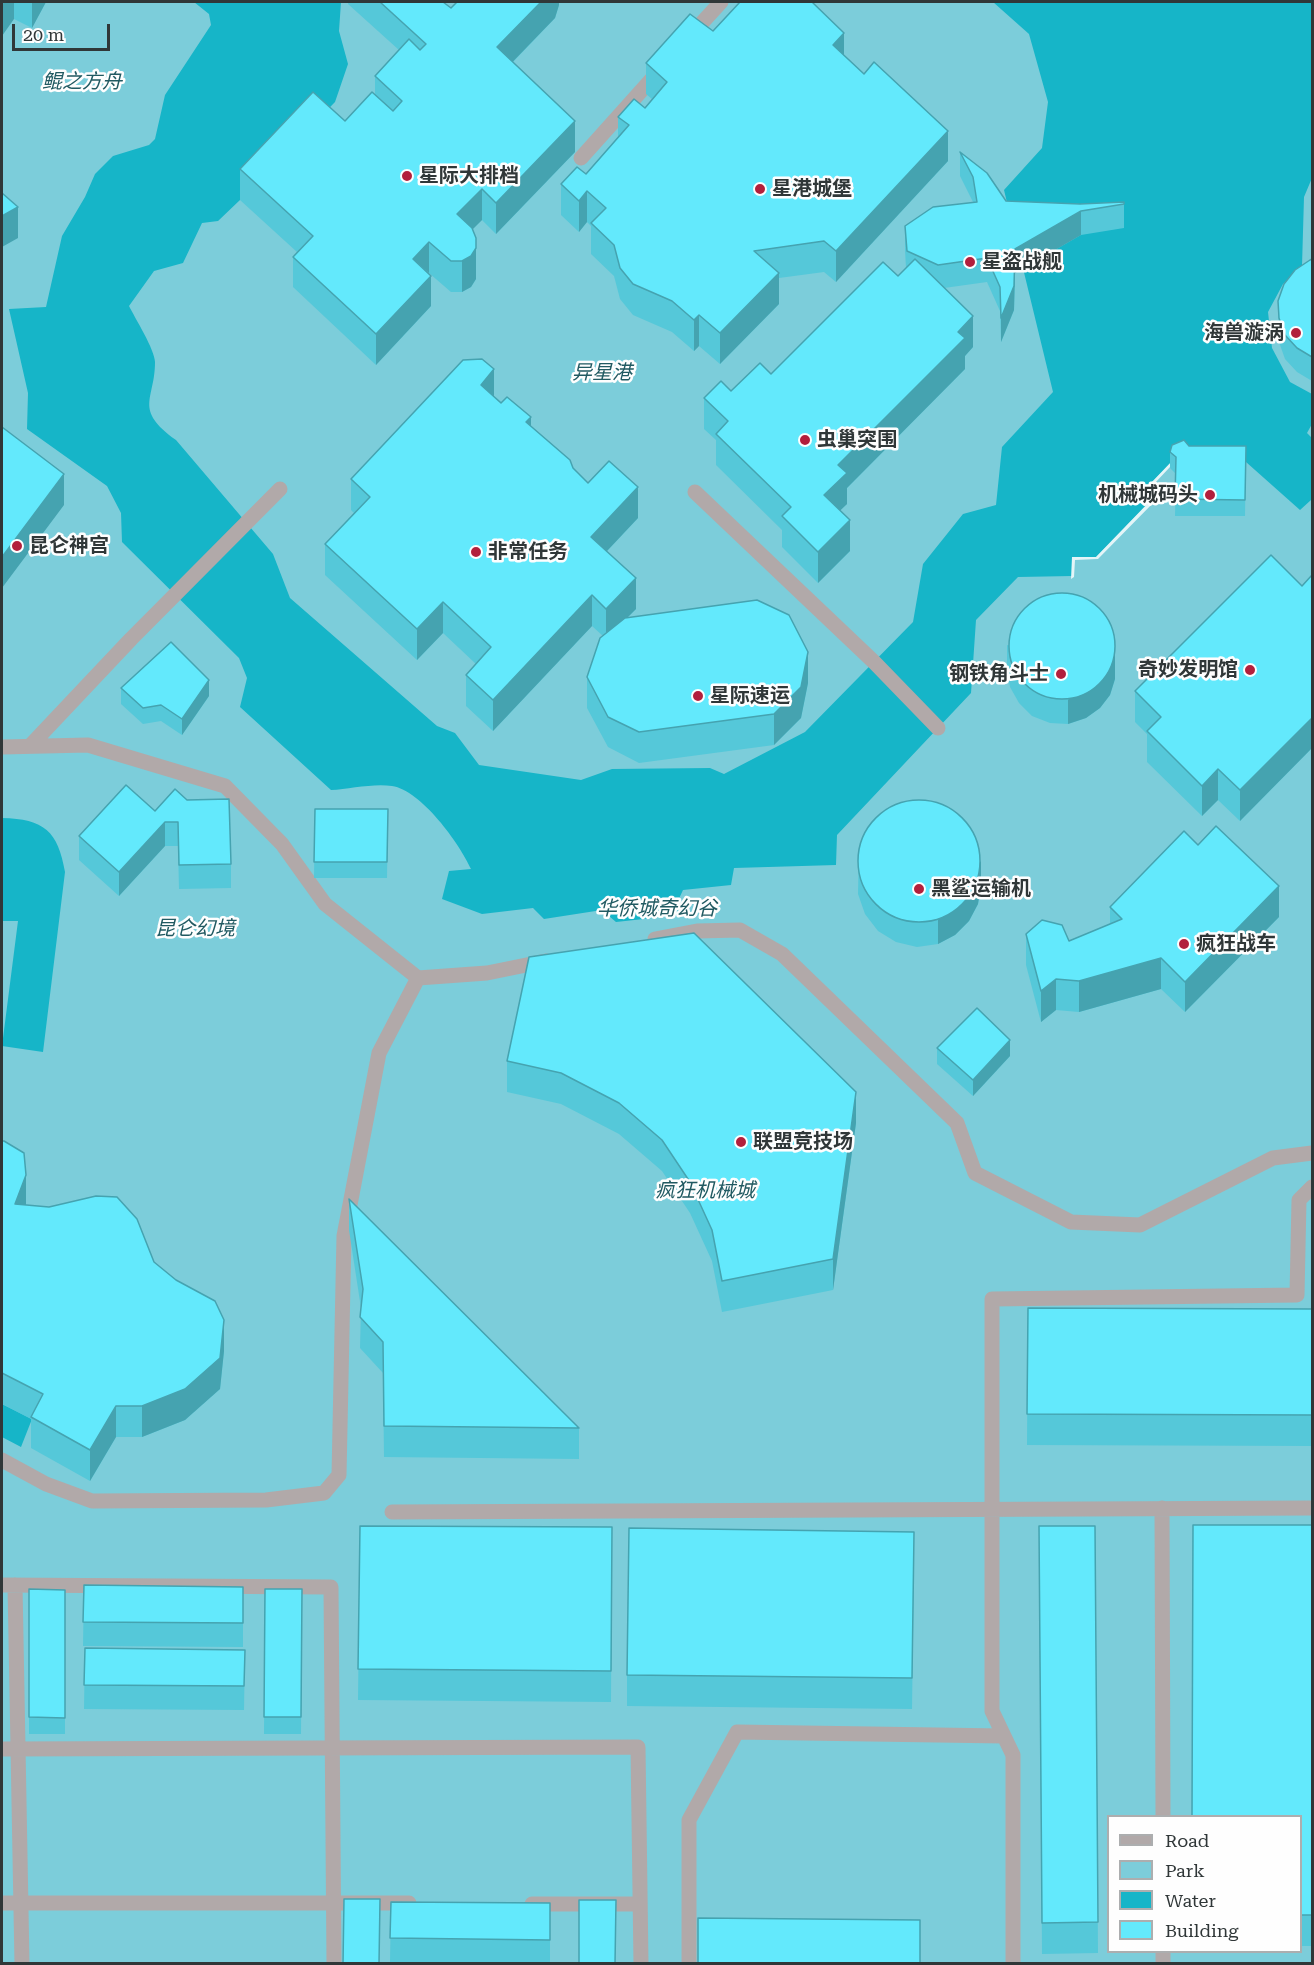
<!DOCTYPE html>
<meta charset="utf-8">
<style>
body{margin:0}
#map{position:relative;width:1314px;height:1965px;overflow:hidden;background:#e3f5f8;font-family:"Roboto Serif",serif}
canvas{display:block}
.frame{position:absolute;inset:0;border:3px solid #303738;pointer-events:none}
.legend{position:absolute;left:1107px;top:1815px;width:195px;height:138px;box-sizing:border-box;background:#fefefe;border:2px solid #acaeaf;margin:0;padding:8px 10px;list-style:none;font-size:18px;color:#303738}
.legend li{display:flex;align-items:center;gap:12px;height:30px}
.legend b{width:30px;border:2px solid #acaeaf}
.scale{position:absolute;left:12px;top:24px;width:98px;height:27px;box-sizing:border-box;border:3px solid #303738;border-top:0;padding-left:8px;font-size:18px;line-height:21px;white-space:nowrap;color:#303738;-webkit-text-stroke:4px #fefefe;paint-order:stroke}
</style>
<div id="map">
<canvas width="1314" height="1965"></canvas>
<div class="frame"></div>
<ul class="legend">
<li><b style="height:8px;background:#b1a9a9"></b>Road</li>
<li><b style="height:16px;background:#7ccdda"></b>Park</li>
<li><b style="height:16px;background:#16b5c8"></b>Water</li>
<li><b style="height:16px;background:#63e9fc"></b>Building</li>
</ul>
<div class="scale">20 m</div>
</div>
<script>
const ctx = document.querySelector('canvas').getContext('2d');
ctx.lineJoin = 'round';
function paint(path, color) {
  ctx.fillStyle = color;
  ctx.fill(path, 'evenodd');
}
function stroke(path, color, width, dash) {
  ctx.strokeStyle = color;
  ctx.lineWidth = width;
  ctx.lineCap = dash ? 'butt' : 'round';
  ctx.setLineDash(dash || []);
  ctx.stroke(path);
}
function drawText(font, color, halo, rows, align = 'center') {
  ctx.font = font + ' "Roboto Serif","Noto Sans SC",serif';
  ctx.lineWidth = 5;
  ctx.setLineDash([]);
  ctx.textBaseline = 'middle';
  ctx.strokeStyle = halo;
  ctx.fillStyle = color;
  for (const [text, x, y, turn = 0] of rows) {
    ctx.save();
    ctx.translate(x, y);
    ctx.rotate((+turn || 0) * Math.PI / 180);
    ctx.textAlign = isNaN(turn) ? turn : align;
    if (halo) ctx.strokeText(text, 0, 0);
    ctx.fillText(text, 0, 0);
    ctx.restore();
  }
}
const green = new Path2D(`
 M 2,2 L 1312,2 L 1312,1963 L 2,1964 ZM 1108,1816 L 1300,1816 L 1300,1952 L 1108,1952 Z`);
const water = new Path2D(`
 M 194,2 L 341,2 L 339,31 L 348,64 L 335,102 L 240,200 L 218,221 L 202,223 L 183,263 L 154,271 L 129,306 C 135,318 155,350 155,362 C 155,400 133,409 176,440 L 273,554 L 290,598 L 437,726 L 455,733 L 479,765 L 581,780 L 612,769 L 710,768 L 724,774 L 805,732 L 913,622 L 923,564 L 963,514 L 996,505 L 1002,447 L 1053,392 L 1004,190 L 1042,148 L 1048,102 L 1029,34 L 993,2 L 1312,2 L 1312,178 L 1304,197 L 1302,266 L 1283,284 L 1268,312 L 1272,348 L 1290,382 L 1312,394 L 1312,424 L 1307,433 L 1312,438 L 1312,501 L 1311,500 L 1300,510 L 1246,462 L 1177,457 L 1151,483 L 1154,497 L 1096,557 L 1072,557 L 1072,576 L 1018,577 L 976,620 L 971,693 L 837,835 L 836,865 L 734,868 L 731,885 L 683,890 L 671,916 L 616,922 L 602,910 L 544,919 L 533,908 L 482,914 L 442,899 L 449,871 L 471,869 C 460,844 421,790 392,786 C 374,783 349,789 331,790 L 240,707 L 247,678 L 239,658 L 122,542 L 121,513 L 107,486 L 27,429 L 28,393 L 9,309 L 46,307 L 62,236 L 85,197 L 95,174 L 113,156 L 149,145 L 155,139 L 165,95 L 211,25 L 209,14 Z
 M 2,818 C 44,819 58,831 65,872 L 43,1052 L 2,1046 L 18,921 L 2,921 Z
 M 2,1404 L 32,1419 L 21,1447 L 2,1437 Z`);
const pier = new Path2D(`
 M 1172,461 L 1170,467 L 1154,484 L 1157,499 L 1098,559 L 1075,560 L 1074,577 L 1071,579 L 1072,557 L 1096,557 L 1154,497 L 1151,483 Z`);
const minor = new Path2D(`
 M 689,37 L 721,2
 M 581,158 L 659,71
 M 695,492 L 874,662 L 938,728
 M 30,746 L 131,639 L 280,489
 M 2,747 L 88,745 L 225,786 L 282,844 L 325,904 L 418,978 L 487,973 L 546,961
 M 655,939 L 697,931 L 740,930 L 782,954 L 957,1123 L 975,1173 L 1071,1222 L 1140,1225 L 1273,1158 L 1312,1153
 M 2,1460 L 46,1484 L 92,1501 L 266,1500 L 324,1493 L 339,1475 L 344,1236 L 379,1053 L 418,978
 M 1162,1508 L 1163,1816
 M 392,1512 L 1312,1508
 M 2,1585 L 331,1587 L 334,1964
 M 15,1585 L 22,1964
 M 2,1749 L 638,1747 L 641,1964
 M 2,1903 L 409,1903
 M 532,1904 L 640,1904
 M 1163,1952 L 1163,1964
 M 689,1964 L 689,1820 L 737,1732 L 1004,1736
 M 1013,1964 L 1013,1755 L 992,1711 L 992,1299 L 1297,1295 L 1299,1200 L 1312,1187`);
const wall = new Path2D(`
 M 2,2 L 46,2 L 32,28 L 14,19 Z
 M 348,2 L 443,2 L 451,8 L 559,2 L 559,5 L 555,18 L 513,62 L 575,152 L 496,234 L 482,220 L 472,229 L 476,279 L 471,287 L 462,292 L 451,292 L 429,273 L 431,306 L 376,365 L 293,287 L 293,257 L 297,252 L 240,200 L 240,169 L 345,121 L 375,95 L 375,76 L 399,50 L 348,4 Z
 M 713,31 L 844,56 L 948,161 L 836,282 L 824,272 L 779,278 L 779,304 L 720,364 L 699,346 L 694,351 L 672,332 L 633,315 L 620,299 L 614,276 L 591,254 L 591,226 L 587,222 L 579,232 L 561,215 L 561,184 L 586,174 L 618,137 L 618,117 L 645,108 L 652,99 L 646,94 L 646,63 Z
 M 960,152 L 1006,201 L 1080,204 L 1124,202 L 1124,228 L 1081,235 L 1015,273 L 1014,310 L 1001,342 L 1000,311 L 987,282 L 944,288 L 973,347 L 965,356 L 965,369 L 847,488 L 847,504 L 840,510 L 850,551 L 818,583 L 782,547 L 782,530 L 716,465 L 716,440 L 704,429 L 704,398 L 731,391 L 771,374 L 898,276 L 906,268 L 905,250 L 905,226 L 973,202 L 960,176 Z
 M 1312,259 L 1312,381 L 1297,372 L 1285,359 L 1279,342 L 1278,301 Z
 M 494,396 L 531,426 L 588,483 L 638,518 L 607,551 L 636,609 L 628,617 L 808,683 L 801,718 L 774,745 L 639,763 L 608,747 L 587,708 L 587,677 L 603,636 L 592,626 L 493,731 L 466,706 L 466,675 L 476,664 L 443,633 L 417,660 L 325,575 L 325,544 L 354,513 L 351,510 L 351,479 Z
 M 1189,446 L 1246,446 L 1245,516 L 1175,516 L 1176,474 L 1170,468 L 1170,452 Z
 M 1312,575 L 1312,748 L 1240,821 L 1218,800 L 1202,816 L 1147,762 L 1147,734 L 1135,722 L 1135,691 L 1302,586 Z
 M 1007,645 L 1115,679 L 1110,695 L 1100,708 L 1086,718 L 1068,724 L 1050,723 L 1032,716 L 1019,703 L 1010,687 L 1007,669 Z
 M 121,688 L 209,696 L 182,735 L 161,721 L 143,724 L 121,704 Z
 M 175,789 L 231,864 L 231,888 L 179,889 L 178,846 L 165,846 L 119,896 L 79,860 L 79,836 L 155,811 Z
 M 315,809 L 388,809 L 387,878 L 314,878 Z
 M 1198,845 L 1279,917 L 1185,1012 L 1161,989 L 1079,1012 L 1056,1010 L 1041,1022 L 1026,965 L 1026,934 L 1069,941 L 1110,924 L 1110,907 Z
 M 859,849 L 981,885 L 978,904 L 969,921 L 955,935 L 938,944 L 917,947 L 896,942 L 878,931 L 865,914 L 858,894 Z
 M 937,1048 L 1010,1056 L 973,1096 L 937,1064 Z
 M 507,1061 L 856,1123 L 833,1290 L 722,1312 L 712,1261 L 690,1213 L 662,1171 L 619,1134 L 561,1104 L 507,1092 Z
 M 2,1141 L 26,1205 L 154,1262 L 224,1351 L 220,1389 L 185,1420 L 142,1437 L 116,1437 L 90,1481 L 31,1448 L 31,1419 L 2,1404 Z
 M 349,1199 L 579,1428 L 579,1459 L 384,1457 L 383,1373 L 360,1348 L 361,1308 L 349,1230 Z
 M 1028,1308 L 1312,1309 L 1312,1446 L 1027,1445 Z
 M 1312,1525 L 1312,1946 L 1300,1946 L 1300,1816 Z
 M 360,1526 L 612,1527 L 611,1702 L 358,1700 Z
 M 1039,1526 L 1095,1526 L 1098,1953 L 1042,1954 Z
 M 914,1563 L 912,1709 L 627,1706 L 627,1675 Z
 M 84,1585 L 243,1587 L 243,1647 L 83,1646 Z
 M 29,1589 L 65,1590 L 65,1734 L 29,1734 Z
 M 265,1589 L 302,1589 L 301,1734 L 264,1734 Z
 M 85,1648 L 245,1650 L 244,1710 L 84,1709 Z
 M 391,1902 L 550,1903 L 550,1963 L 390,1962 Z`);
const shadedWall = new Path2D(`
 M 4,2 L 14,2 L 14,19 L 2,36 L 2,5 Z
 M 32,2 L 46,2 L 32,28 Z
 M 541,2 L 559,2 L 559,5 L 555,18 L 497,78 L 497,47 Z
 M 844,33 L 844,64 L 833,45 Z
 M 575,121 L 575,152 L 496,234 L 496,203 Z
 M 948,131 L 948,161 L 836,282 L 836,251 Z
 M 482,189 L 482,220 L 457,245 L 457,214 Z
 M 587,191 L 587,222 L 579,232 L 579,201 Z
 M 18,207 L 18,238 L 2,247 L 2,216 Z
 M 1081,211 L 1081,235 L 1015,273 L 1014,310 L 1001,342 L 1001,318 L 1015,249 Z
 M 429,242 L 429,273 L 413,259 Z
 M 476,248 L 476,279 L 471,287 L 462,292 L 462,261 Z
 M 779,273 L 779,304 L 720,364 L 720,333 Z
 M 431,276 L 431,306 L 376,365 L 376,334 Z
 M 699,315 L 699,346 L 694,351 L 694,320 Z
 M 973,316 L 973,347 L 965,356 L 965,369 L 847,488 L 847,504 L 824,526 L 824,495 L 838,465 L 958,332 Z
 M 494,369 L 494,400 L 481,385 Z
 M 3,385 L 3,402 L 2,402 L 2,386 Z
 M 531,417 L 531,448 L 526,422 Z
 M 64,474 L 64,505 L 2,588 L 2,557 Z
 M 638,487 L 638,518 L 591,568 L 591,537 Z
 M 850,520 L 850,551 L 818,583 L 818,552 Z
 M 636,578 L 636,609 L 606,639 L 606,609 Z
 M 592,595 L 592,626 L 493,731 L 493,700 Z
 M 443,602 L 443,633 L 417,660 L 417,629 Z
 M 1115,638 L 1115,679 L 1110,695 L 1100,708 L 1086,718 L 1068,724 L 1068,700 Z
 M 808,652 L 808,683 L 801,718 L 774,745 L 774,714 Z
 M 209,680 L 209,696 L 182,735 L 182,719 Z
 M 1312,718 L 1312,748 L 1240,821 L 1240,790 Z
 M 1218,769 L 1218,800 L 1202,816 L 1202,786 Z
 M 165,822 L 165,846 L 119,896 L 119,872 Z
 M 981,861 L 981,885 L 978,904 L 969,921 L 955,935 L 938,944 L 938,920 Z
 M 1279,886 L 1279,917 L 1185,1012 L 1185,982 Z
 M 1161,958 L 1161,989 L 1079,1012 L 1079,981 Z
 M 1056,979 L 1056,1010 L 1041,1022 L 1041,991 Z
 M 1010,1040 L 1010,1056 L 973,1096 L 973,1080 Z
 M 856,1092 L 856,1123 L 833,1290 L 833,1259 Z
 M 26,1175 L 26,1206 L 15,1204 Z
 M 224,1320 L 224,1351 L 220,1389 L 185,1420 L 142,1437 L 142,1406 Z
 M 116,1406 L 116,1437 L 90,1481 L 90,1450 Z`);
const building = new Path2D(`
 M 380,2 L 443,2 L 451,8 L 457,2 L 541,2 L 497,47 L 575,121 L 496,203 L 482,189 L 457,214 L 472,228 L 476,238 L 476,248 L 471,256 L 462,261 L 451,261 L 429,242 L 413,259 L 431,276 L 376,334 L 293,257 L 313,236 L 240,169 L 313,92 L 345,121 L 372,92 L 393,111 L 402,101 L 375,76 L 409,39 L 420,50 L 426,44 Z
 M 740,2 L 812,2 L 844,33 L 833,45 L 864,74 L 874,62 L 948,131 L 836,251 L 824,241 L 754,251 L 779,273 L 720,333 L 699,315 L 694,320 L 672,301 L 633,284 L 620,268 L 614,245 L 591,223 L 606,208 L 587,191 L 579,201 L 561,184 L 577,167 L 586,174 L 629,125 L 618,117 L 634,99 L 645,108 L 667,82 L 646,63 L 690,14 L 713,31 Z
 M 960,152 L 987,173 L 1006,201 L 1080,204 L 1124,202 L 1124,204 L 1081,211 L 1015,249 L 1014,286 L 1001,318 L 1000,287 L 987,258 L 938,265 L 907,251 L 905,226 L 933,207 L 977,202 L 973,177 Z
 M 2,193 L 18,207 L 2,216 Z
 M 915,259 L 973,316 L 958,332 L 965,338 L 838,465 L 847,473 L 824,495 L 850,520 L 818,552 L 782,516 L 791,507 L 716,434 L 728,421 L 704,398 L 721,381 L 731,391 L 760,363 L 771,374 L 883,262 L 898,276 Z
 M 1312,259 L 1312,357 L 1297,348 L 1285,335 L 1279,318 L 1278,301 L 1284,284 L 1295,270 L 1310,260 Z
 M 482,359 L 494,369 L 481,385 L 501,403 L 507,397 L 531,417 L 526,422 L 570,460 L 573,468 L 588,483 L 609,461 L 638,487 L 591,537 L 636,578 L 606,609 L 592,595 L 493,700 L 466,675 L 491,647 L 443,602 L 417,629 L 325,544 L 370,497 L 351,479 L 463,360 Z
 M 2,427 L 64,474 L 2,557 Z
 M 1184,440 L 1189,446 L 1246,446 L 1245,500 L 1175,499 L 1176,457 L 1170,452 L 1172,445 Z
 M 1271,555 L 1302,586 L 1312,575 L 1312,718 L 1240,790 L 1218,769 L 1202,786 L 1147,731 L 1161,717 L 1135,691 Z
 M1009 646a53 53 0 1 1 106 0a53 53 0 1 1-106 0Z
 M 757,600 L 789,615 L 808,652 L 801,687 L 774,714 L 639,732 L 608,717 L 587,677 L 600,638 L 625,618 Z
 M 171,642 L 209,680 L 182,719 L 161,705 L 143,708 L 121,688 Z
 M 126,785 L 155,811 L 175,789 L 187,800 L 229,799 L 231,864 L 179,865 L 178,822 L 165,822 L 119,872 L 79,836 Z
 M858 861a61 61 0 1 1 122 0a61 61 0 1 1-122 0Z
 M 315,809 L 388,809 L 387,862 L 314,862 Z
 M 1216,826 L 1279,886 L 1185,982 L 1161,958 L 1079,981 L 1056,979 L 1041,991 L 1026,934 L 1042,920 L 1062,925 L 1069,941 L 1122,919 L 1110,907 L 1184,831 L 1198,845 Z
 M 694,933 L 856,1092 L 833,1259 L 722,1281 L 712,1230 L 690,1182 L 662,1140 L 619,1103 L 561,1073 L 507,1061 L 529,957 Z
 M 977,1008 L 1010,1040 L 973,1080 L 937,1048 Z
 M 2,1141 L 4,1141 L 24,1153 L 26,1175 L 15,1204 L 49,1207 L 96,1196 L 117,1197 L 137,1219 L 154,1262 L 176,1280 L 215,1301 L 224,1320 L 220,1358 L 185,1389 L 142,1406 L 116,1406 L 90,1450 L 31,1417 L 43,1394 L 2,1373 Z
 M 349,1199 L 579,1428 L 384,1426 L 383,1342 L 360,1317 L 363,1289 Z
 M 1028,1308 L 1312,1309 L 1312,1415 L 1027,1414 Z
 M 1193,1525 L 1312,1525 L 1312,1915 L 1300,1915 L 1300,1816 L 1192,1816 Z
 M 360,1526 L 612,1527 L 611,1671 L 358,1669 Z
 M 1039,1526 L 1095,1526 L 1098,1922 L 1042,1923 Z
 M 629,1528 L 914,1532 L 912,1678 L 627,1675 Z
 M 84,1585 L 243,1587 L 243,1623 L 83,1622 Z
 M 29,1589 L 65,1590 L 65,1718 L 29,1717 Z
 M 265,1589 L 302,1589 L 301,1717 L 264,1717 Z
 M 85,1648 L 245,1650 L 244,1686 L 84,1685 Z
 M 344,1899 L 380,1899 L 379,1964 L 343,1964 Z
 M 579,1900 L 616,1900 L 615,1964 L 579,1964 Z
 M 391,1902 L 550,1903 L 550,1940 L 390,1938 Z
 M 698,1918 L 920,1920 L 920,1964 L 698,1964 Z`);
const markers = [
 [407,176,6,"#b21f3c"],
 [760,189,6,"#b21f3c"],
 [970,262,6,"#b21f3c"],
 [1296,333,6,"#b21f3c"],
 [805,440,6,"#b21f3c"],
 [1210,495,6,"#b21f3c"],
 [17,546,6,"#b21f3c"],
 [476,552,6,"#b21f3c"],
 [1250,670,6,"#b21f3c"],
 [1061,674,6,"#b21f3c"],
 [698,696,6,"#b21f3c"],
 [919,889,6,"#b21f3c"],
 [1184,944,6,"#b21f3c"],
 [741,1142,6,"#b21f3c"]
];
const parkNames = [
 ["鲲之方舟",82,82],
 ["异星港",602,373],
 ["华侨城奇幻谷",657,909],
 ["昆仑幻境",195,929],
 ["疯狂机械城",705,1191]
];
const poiNames = [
 ["星际大排档",419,176],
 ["星港城堡",772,189],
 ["星盗战舰",982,262],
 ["海兽漩涡",1284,333,"right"],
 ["虫巢突围",817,440],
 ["机械城码头",1198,495,"right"],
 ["昆仑神宫",29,546],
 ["非常任务",488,552],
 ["奇妙发明馆",1238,670,"right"],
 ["钢铁角斗士",1049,674,"right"],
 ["星际速运",710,696],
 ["黑鲨运输机",931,889],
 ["疯狂战车",1196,944],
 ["联盟竞技场",753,1142]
];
paint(green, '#7ccdda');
paint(water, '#16b5c8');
paint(pier, '#e3f5f8');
stroke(minor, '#b1a9a9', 15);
paint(wall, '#55c8d9');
paint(shadedWall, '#45a3b0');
paint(building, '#63e9fc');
stroke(building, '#45a3b0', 1.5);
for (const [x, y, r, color] of markers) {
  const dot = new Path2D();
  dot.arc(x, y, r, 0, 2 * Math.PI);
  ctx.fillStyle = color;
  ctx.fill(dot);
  stroke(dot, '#fefefe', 2);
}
drawText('italic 20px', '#215a62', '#fefefe', parkNames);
drawText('bold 20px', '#303738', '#fefefe', poiNames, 'left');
</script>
